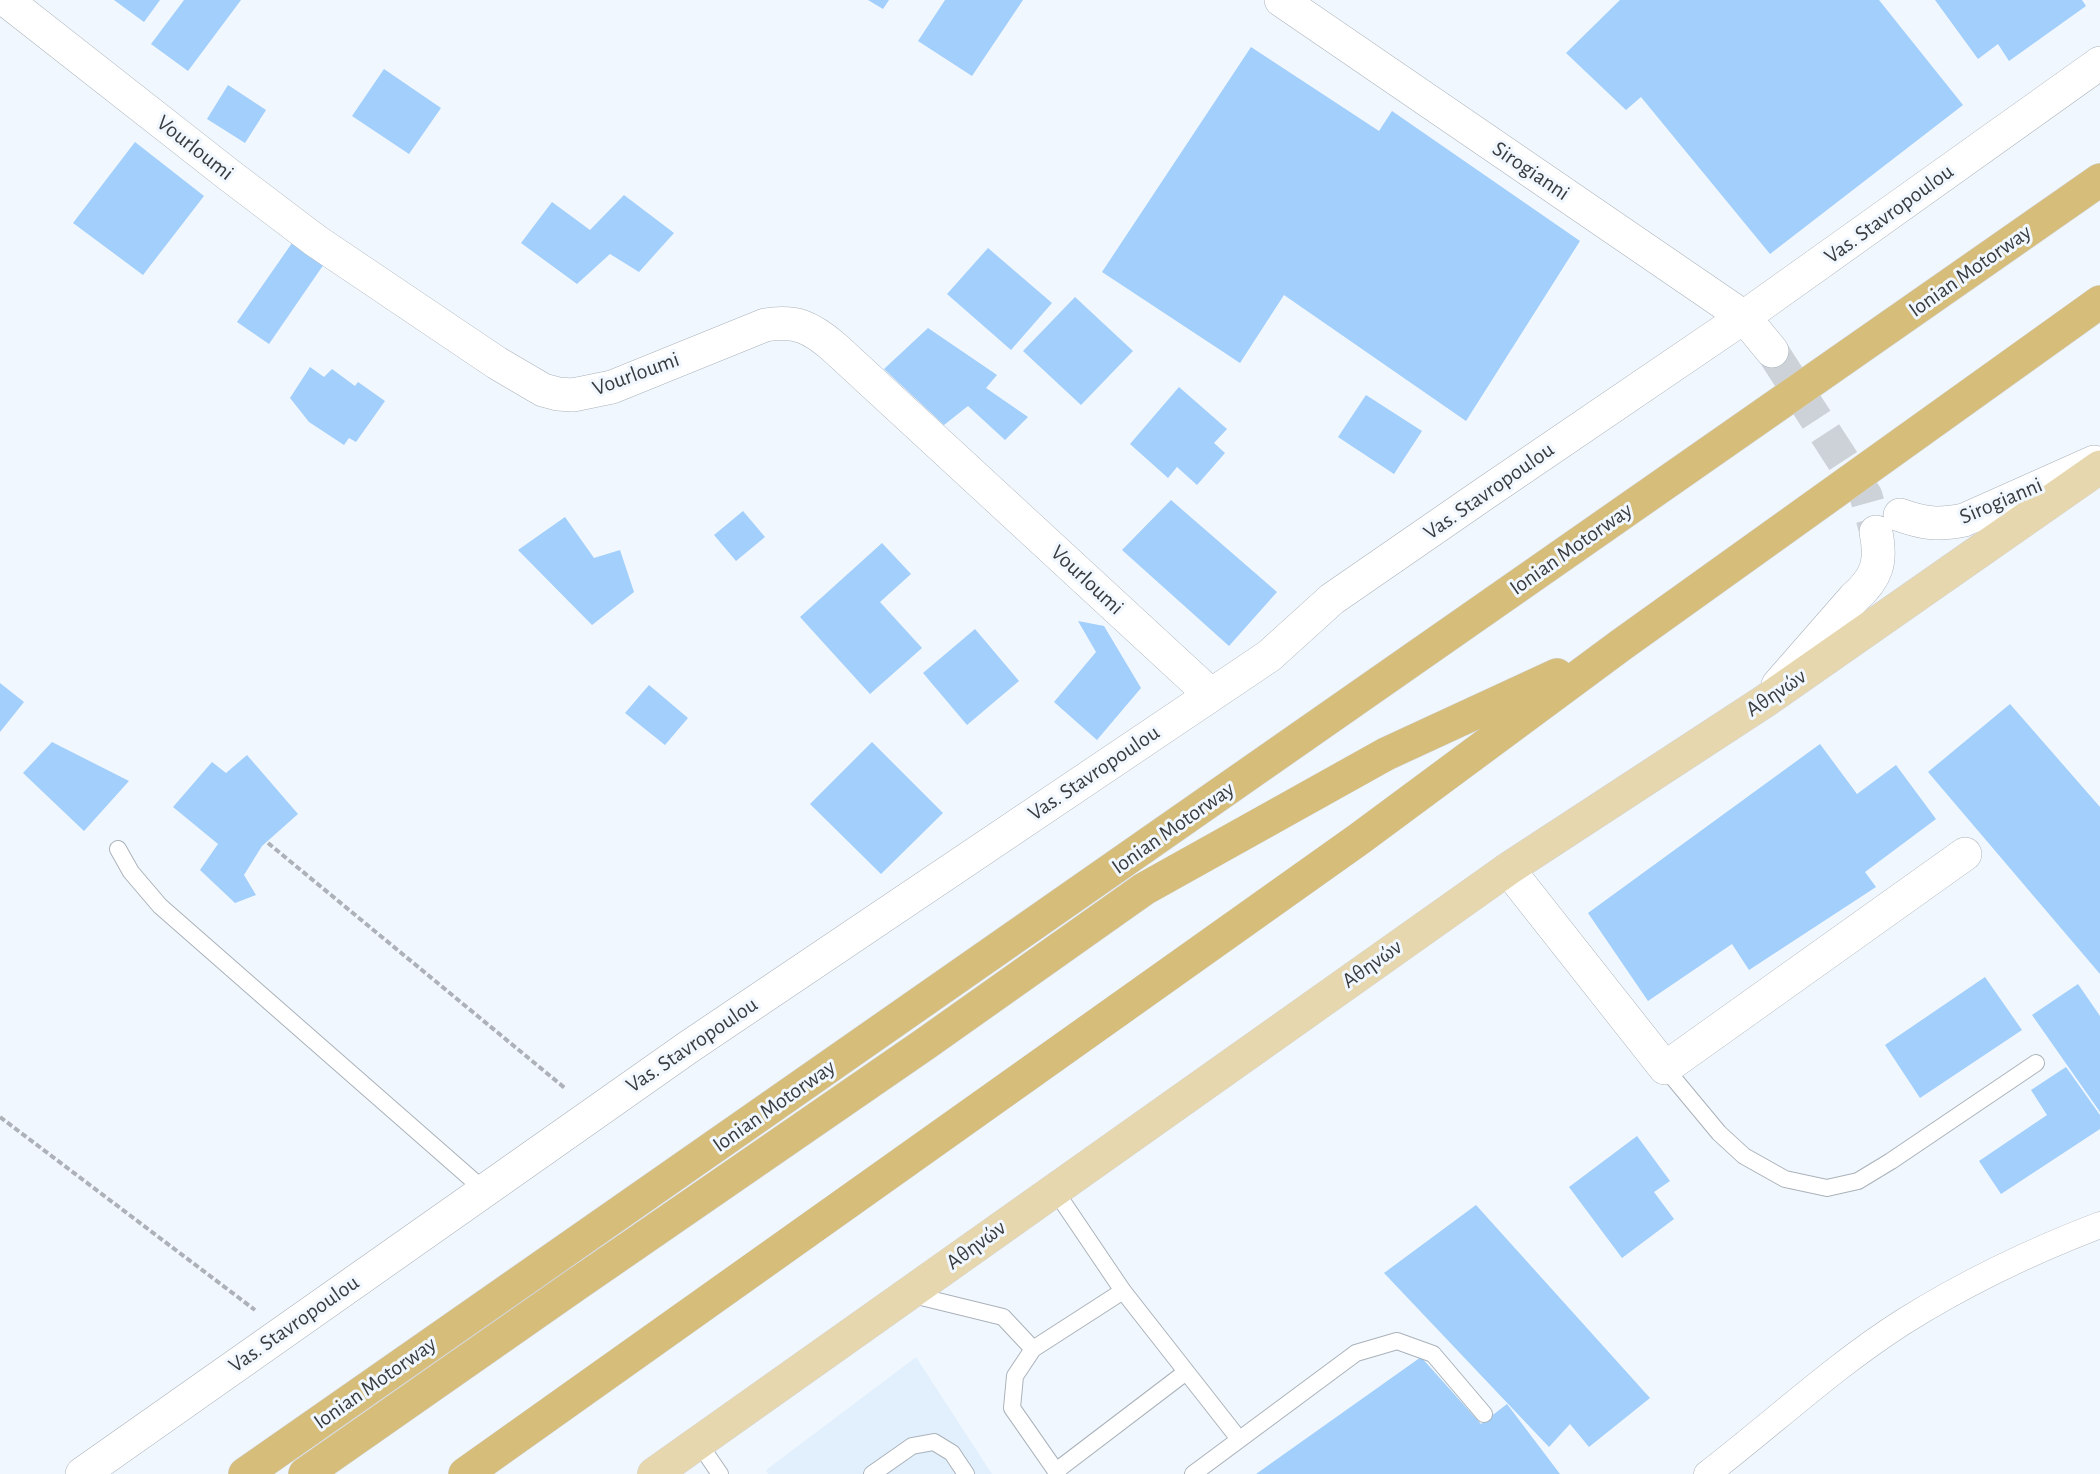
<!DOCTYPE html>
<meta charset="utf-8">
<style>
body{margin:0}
canvas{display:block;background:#f1f7fe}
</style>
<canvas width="2100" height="1474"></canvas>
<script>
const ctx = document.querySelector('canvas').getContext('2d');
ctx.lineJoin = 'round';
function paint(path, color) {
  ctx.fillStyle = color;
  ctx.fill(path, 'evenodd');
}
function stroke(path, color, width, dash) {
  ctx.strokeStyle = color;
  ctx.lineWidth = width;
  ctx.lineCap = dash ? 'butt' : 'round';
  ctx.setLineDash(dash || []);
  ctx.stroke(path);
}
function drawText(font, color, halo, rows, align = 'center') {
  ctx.font = font + ' "Alegreya Sans",sans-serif';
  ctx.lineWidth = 6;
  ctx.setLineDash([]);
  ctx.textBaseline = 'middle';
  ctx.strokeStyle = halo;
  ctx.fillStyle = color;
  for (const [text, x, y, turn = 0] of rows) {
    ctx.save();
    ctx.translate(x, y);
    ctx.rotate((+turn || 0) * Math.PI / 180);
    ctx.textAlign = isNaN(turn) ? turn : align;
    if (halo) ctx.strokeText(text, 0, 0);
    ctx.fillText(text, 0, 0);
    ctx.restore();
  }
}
const built = new Path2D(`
 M 916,1357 L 992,1474 L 768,1474 L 766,1470 Z`);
const building = new Path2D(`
 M 114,0 L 160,0 L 144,22 Z
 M 184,0 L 241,0 L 188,71 L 151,44 Z
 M 868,0 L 889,0 L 883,9 Z
 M 945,0 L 1023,0 L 972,76 L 918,41 Z
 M 1620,0 L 1879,0 L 1963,105 L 1770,254 L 1641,97 L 1626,110 L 1566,53 Z
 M 1935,0 L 2082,0 L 2086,6 L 2009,61 L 1998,44 L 1978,59 Z
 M 1251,47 L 1379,131 L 1392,111 L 1580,241 L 1466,421 L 1284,295 L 1240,363 L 1102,272 Z
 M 384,69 L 441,108 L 409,154 L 352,116 Z
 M 228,85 L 266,110 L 245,143 L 207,119 Z
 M 135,142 L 204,196 L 143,275 L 73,223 Z
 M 624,195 L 674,233 L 639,272 L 610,254 L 577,284 L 521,243 L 552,202 L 590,230 Z
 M 292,243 L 324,264 L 269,344 L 237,322 Z
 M 988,248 L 1052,303 L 1011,350 L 947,294 Z
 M 1075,297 L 1133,351 L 1081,405 L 1023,351 Z
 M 928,328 L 997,375 L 986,388 L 1028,417 L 1005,440 L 968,406 L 944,425 L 884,369 Z
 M 310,367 L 324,377 L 332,369 L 355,386 L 358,382 L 385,401 L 356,442 L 349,438 L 344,445 L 309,422 L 290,398 Z
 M 1179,387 L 1227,429 L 1214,443 L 1225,453 L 1197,485 L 1177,467 L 1168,478 L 1130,444 Z
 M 1366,395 L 1422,431 L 1394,474 L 1338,437 Z
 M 1171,500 L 1277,592 L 1229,646 L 1122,550 Z
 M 743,511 L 765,537 L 736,561 L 714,535 Z
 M 565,517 L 594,558 L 620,550 L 634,592 L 592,625 L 518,550 Z
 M 882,543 L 911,574 L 880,602 L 922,648 L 870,694 L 800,617 Z
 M 1078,621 L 1104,626 L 1141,688 L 1097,740 L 1054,702 L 1096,652 Z
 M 975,629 L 1019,681 L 967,725 L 923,673 Z
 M 0,683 L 24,702 L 0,732 Z
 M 649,685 L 688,718 L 665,745 L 625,713 Z
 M 2010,704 L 2100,807 L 2100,974 L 1928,772 Z
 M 52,742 L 129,781 L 84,831 L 23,773 Z
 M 872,742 L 943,813 L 881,874 L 810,804 Z
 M 1820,744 L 1857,794 L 1896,765 L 1936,819 L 1865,872 L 1876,887 L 1749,970 L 1732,944 L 1648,1001 L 1588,913 Z
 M 247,755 L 298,814 L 262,846 L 244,875 L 256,895 L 235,903 L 200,870 L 218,844 L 173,807 L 212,762 L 226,773 Z
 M 1985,977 L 2022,1030 L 1920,1098 L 1885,1045 Z
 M 2078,984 L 2100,1016 L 2100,1112 L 2032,1015 Z
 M 2066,1067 L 2100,1115 L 2100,1129 L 2001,1194 L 1979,1161 L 2047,1115 L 2031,1090 Z
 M 1637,1136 L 1670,1181 L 1654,1192 L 1674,1219 L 1622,1258 L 1569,1187 Z
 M 1476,1205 L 1650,1398 L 1589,1447 L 1570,1424 L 1549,1447 L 1384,1273 Z
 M 1421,1357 L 1481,1424 L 1507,1404 L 1560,1474 L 1256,1474 Z`);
const minorTunnel = new Path2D(`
 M 1772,351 L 1866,496 L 1876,532`);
const path = new Path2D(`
 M 268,843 L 566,1089
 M 0,1117 L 255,1310`);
const service = new Path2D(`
 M 118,849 L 131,872 L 160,906 L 484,1190
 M 1665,1068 L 1719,1133 L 1744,1156 L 1785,1179 L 1827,1188 L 1858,1181 L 1891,1161 L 2036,1063
 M 1054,1189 L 1123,1291 L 1239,1439
 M 909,1294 L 1003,1317 L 1033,1349
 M 698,1442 L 720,1474
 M 1056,1471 L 1186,1372
 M 872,1474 L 912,1446 L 934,1442 L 952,1453 L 966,1474
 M 1058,1474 L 1012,1408 L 1015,1376 L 1033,1349 L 1123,1291
 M 1193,1474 L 1356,1353 L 1397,1341 L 1433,1354 L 1484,1414`);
const pedestrian = new Path2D(`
 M 1707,1474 C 1772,1424 1834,1366 1903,1322 C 1965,1283 2032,1251 2100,1225`);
const minor = new Path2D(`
 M 6,0 L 229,175 L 316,241 L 497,363 L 543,390 L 558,394 L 573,395 L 612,387 L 765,325 C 796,320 811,327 835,348 L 1210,694
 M 1281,0 L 1744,317 L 1772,351
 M 1900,515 C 1925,524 1939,525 1964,520 L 2094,462
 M 1778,685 L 1854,598 C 1877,578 1882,562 1876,532
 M 1508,869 L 1665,1068 L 1965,854`);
const tertiary = new Path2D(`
 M 82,1474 L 690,1046 L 1269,656 L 1332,599 L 1484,494 L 1744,317 L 2100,63`);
const primary = new Path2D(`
 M 654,1474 L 1508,869 L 1765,701 L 2100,467`);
const motorway = new Path2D(`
 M 245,1474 L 2100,180
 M 305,1474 L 574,1286 L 925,1044 L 1144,889 L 1386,754 L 1557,675
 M 465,1474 L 1359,839 L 1621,645 L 2100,302`);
const streetNames = [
 ["Vourloumi",195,148,38],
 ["Sirogianni",1531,171,34],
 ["Vas. Stavropoulou",1889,214,-36],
 ["Ionian Motorway",1970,271,-35],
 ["Vourloumi",636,374,-20],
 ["Vas. Stavropoulou",1489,491,-35],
 ["Sirogianni",2001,501,-23],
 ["Ionian Motorway",1571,549,-35],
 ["Vourloumi",1087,580,43],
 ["Αθηνών",1776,693,-34],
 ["Vas. Stavropoulou",1094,773,-34],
 ["Ionian Motorway",1173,828,-35],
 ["Αθηνών",1372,964,-35],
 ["Vas. Stavropoulou",692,1045,-34],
 ["Ionian Motorway",774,1106,-35],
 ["Αθηνών",976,1245,-36],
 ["Vas. Stavropoulou",294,1324,-35],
 ["Ionian Motorway",375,1383,-35]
];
paint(built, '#e2f0fe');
paint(building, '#a2cffb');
stroke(minorTunnel, '#ccd2d8', 33, [33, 16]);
stroke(service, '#aab2ba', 18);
stroke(pedestrian, '#aab2ba', 27);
stroke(minor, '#aab2ba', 34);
stroke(tertiary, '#aab2ba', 34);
stroke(primary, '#d3d4d5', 34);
stroke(motorway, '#d3d4d5', 34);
stroke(path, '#adb2b8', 4, [6, 3]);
stroke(service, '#fff', 16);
stroke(pedestrian, '#fff', 26);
stroke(minor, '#fff', 33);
stroke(tertiary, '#fff', 33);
stroke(primary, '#e6d7af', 33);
stroke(motorway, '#d6bd7a', 33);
drawText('22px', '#393c3f', '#f1f7fe', streetNames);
</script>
